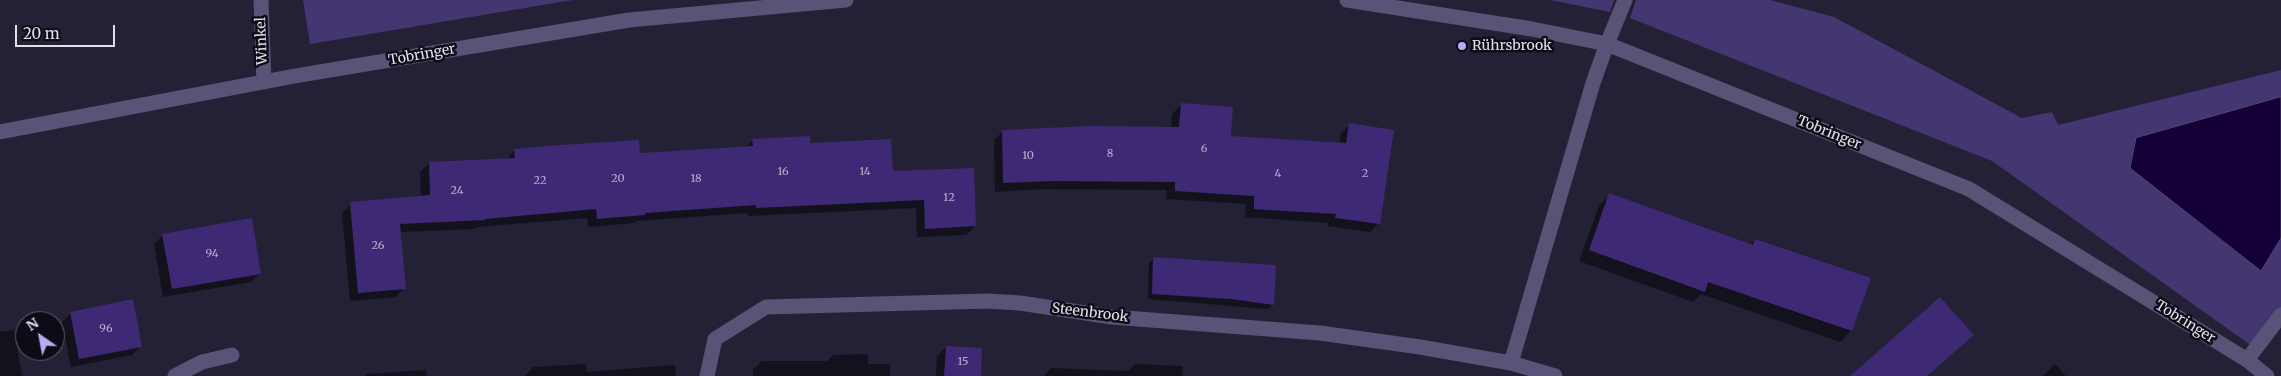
<!DOCTYPE html>
<meta charset="utf-8">
<style>
body{margin:0}
#map{position:relative;width:2281px;height:376px;overflow:hidden;background:#242035;font-family:Merriweather,serif}
canvas{display:block}
.north{position:absolute;left:15px;top:311px;width:50px;height:50px;box-sizing:border-box;background:#0d0b15;border:1px solid #62606b;border-radius:50%;rotate:327deg;font-size:14px;font-weight:700;line-height:20px;text-align:center;color:#e1dfed}
.north::after{content:'';display:block;margin:auto;width:18px;height:22px;background:#b8abf7;clip-path:polygon(50% 0,100% 100%,50% 72%,0 100%)}
.scale{position:absolute;left:15px;top:25px;width:100px;height:22px;box-sizing:border-box;border:2px solid #e1dfed;border-top:0;padding-left:6px;font-size:15px;line-height:18px;white-space:nowrap;color:#e1dfed;-webkit-text-stroke:4px #0d0b15;paint-order:stroke}
</style>
<div id="map">
<canvas width="2281" height="376"></canvas>
<div class="north">N</div>
<div class="scale">20 m</div>
</div>
<script>
const ctx = document.querySelector('canvas').getContext('2d');
ctx.lineJoin = 'round';
function paint(path, color) {
  ctx.fillStyle = color;
  ctx.fill(path, 'evenodd');
}
function stroke(path, color, width, dash) {
  ctx.strokeStyle = color;
  ctx.lineWidth = width;
  ctx.lineCap = dash ? 'butt' : 'round';
  ctx.setLineDash(dash || []);
  ctx.stroke(path);
}
function drawText(font, color, halo, rows, align = 'center') {
  ctx.font = font + ' Merriweather,serif';
  ctx.lineWidth = 5;
  ctx.setLineDash([]);
  ctx.textBaseline = 'middle';
  ctx.strokeStyle = halo;
  ctx.fillStyle = color;
  for (const [text, x, y, turn = 0] of rows) {
    ctx.save();
    ctx.translate(x, y);
    ctx.rotate((+turn || 0) * Math.PI / 180);
    ctx.textAlign = isNaN(turn) ? turn : align;
    if (halo) ctx.strokeText(text, 0, 0);
    ctx.fillText(text, 0, 0);
    ctx.restore();
  }
}
const green = new Path2D(`
 M 303,0 L 573,0 L 310,44 Z
 M 1550,0 L 1614,0 L 1610,12 Z
 M 1636,0 L 1770,0 L 1834,17 L 2022,118 L 2052,112 L 2058,125 L 2281,70 L 2281,315 L 2256,349 L 1992,161 L 1630,18 Z`);
const water = new Path2D(`
 M 2281,97 L 2281,238 L 2261,271 L 2130,168 L 2136,138 Z`);
const shadow = new Path2D(`
 M 1181,105 L 1230,137 L 1339,144 L 1341,133 L 1350,125 L 1379,223 L 1370,232 L 1327,226 L 1328,223 L 1245,217 L 1246,204 L 1166,199 L 1167,190 L 1043,189 L 995,192 L 994,140 L 1003,131 L 1171,128 L 1172,114 Z
 M 753,140 L 809,144 L 892,172 L 975,226 L 966,235 L 917,237 L 916,208 L 748,216 L 748,213 L 637,221 L 635,223 L 588,227 L 587,218 L 477,227 L 475,229 L 399,232 L 404,288 L 396,297 L 350,301 L 342,213 L 351,204 L 421,197 L 420,172 L 429,163 L 506,160 L 515,150 L 639,154 L 745,148 Z
 M 1610,195 L 1750,245 L 1755,240 L 1869,279 L 1851,331 L 1840,342 L 1701,294 L 1693,302 L 1579,261 L 1599,206 Z
 M 163,235 L 260,273 L 251,282 L 163,297 L 154,244 Z
 M 1154,258 L 1273,304 L 1268,309 L 1148,299 L 1149,263 Z
 M 71,313 L 141,346 L 132,355 L 71,367 L 62,322 Z
 M 14,330 L 22,376 L 0,376 L 0,332 Z
 M 946,347 L 979,376 L 936,376 L 937,356 Z
 M 868,354 L 868,364 L 890,364 L 890,376 L 753,376 L 753,370 L 762,361 L 827,361 L 833,355 Z
 M 586,364 L 586,372 L 675,365 L 676,376 L 525,376 L 533,367 Z
 M 1135,364 L 1183,366 L 1182,376 L 1044,376 L 1051,368 L 1128,371 Z
 M 2055,364 L 2066,376 L 2043,376 Z
 M 426,370 L 427,376 L 365,376 L 366,374 Z`);
const building = new Path2D(`
 M 1181,103 L 1233,107 L 1231,136 L 1346,143 L 1349,123 L 1394,130 L 1380,224 L 1335,218 L 1336,214 L 1254,209 L 1254,196 L 1175,191 L 1175,182 L 1053,181 L 1003,183 L 1002,130 L 1089,126 L 1179,127 Z
 M 810,136 L 810,143 L 891,139 L 893,171 L 974,168 L 976,226 L 925,229 L 924,200 L 756,208 L 756,205 L 645,213 L 645,215 L 597,219 L 596,209 L 485,219 L 485,220 L 400,224 L 406,289 L 358,293 L 350,202 L 430,195 L 429,162 L 515,158 L 514,149 L 560,145 L 639,140 L 640,153 L 753,146 L 752,139 Z
 M 1609,193 L 1753,245 L 1755,239 L 1871,278 L 1852,331 L 1708,282 L 1705,292 L 1589,250 Z
 M 252,218 L 261,274 L 172,289 L 162,234 Z
 M 1153,257 L 1276,265 L 1274,305 L 1231,299 L 1152,294 Z
 M 1940,297 L 1974,335 L 1927,376 L 1850,376 Z
 M 133,299 L 142,347 L 79,359 L 70,312 Z
 M 946,346 L 982,348 L 981,376 L 944,376 Z`);
const lane = new Path2D(`
 M 1607,44 L 1625,0
 M 175,376 L 202,362 L 232,355`);
const street = new Path2D(`
 M 261,0 L 264,82
 M 1347,0 L 1532,29 L 1607,44 L 1969,189 L 2247,360 L 2267,376
 M 0,132 L 295,76 L 629,20 L 846,0
 M 2247,360 L 2281,315
 M 707,376 L 715,339 L 766,307 L 988,301 L 1020,303 L 1112,317 L 1320,333 L 1420,347 L 1511,363
 M 1555,376 L 1511,363 L 1593,83 L 1607,44`);
const markers = [
 [1462,46,5,"#b8abf7"]
];
const numberNames = [
 ["6",1204,149],
 ["8",1110,154],
 ["10",1028,156],
 ["16",783,172],
 ["14",865,172],
 ["4",1278,174],
 ["2",1365,174],
 ["20",618,179],
 ["18",696,179],
 ["22",540,181],
 ["24",457,191],
 ["12",949,198],
 ["26",378,246],
 ["94",212,254],
 ["96",106,329],
 ["15",963,362]
];
const streetNames = [
 ["Winkel",262,41,-92],
 ["Tobringer",422,55,-10],
 ["Tobringer",1829,133,22],
 ["Steenbrook",1090,313,7],
 ["Tobringer",2185,322,32]
];
const poiNames = [
 ["Rührsbrook",1472,46]
];
paint(green, '#433671');
paint(water, '#140037');
stroke(water, '#52436e', 1);
paint(shadow, '#0007');
paint(building, '#3e2975');
stroke(lane, '#595477', 15);
stroke(street, '#595477', 15);
for (const [x, y, r, color] of markers) {
  const dot = new Path2D();
  dot.arc(x, y, r, 0, 2 * Math.PI);
  ctx.fillStyle = color;
  ctx.fill(dot);
  stroke(dot, '#0d0b15', 2);
}
drawText('11px', '#b8b2cf', null, numberNames);
drawText('14px', '#e1dfed', '#0d0b15', streetNames);
drawText('14px', '#e1dfed', '#0d0b15', poiNames, 'left');
</script>
